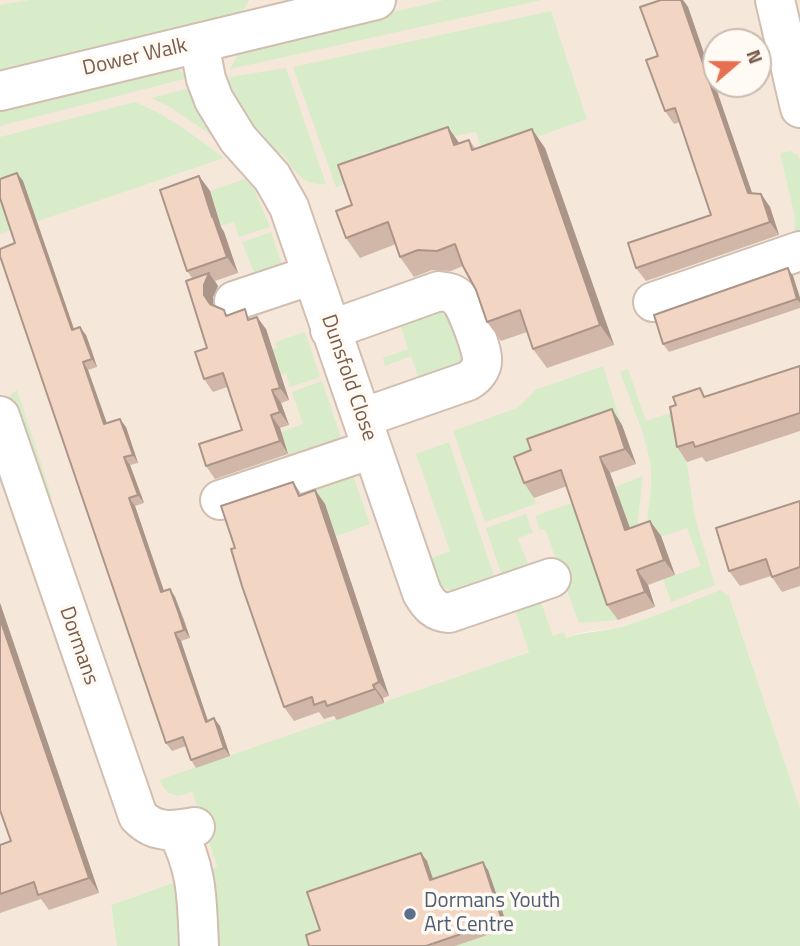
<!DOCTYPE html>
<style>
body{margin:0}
#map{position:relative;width:800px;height:946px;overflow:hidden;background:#fdf6ec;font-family:"Titillium Web",sans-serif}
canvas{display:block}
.north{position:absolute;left:702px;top:28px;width:70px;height:70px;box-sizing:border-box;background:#fffaf3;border:2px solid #cabbb1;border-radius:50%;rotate:70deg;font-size:19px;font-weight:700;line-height:28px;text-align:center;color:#7a5c4d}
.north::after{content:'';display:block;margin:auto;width:24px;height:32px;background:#e76f51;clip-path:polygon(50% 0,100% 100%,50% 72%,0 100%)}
</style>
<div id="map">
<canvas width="800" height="946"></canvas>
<div class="north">N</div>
</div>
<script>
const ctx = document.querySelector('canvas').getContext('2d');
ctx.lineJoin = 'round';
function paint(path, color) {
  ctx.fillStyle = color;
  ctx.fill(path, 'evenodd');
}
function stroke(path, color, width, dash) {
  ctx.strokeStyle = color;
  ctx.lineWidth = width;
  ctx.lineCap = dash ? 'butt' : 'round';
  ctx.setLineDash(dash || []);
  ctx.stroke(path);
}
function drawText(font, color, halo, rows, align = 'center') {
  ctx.font = font + ' "Titillium Web",sans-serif';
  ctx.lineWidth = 7;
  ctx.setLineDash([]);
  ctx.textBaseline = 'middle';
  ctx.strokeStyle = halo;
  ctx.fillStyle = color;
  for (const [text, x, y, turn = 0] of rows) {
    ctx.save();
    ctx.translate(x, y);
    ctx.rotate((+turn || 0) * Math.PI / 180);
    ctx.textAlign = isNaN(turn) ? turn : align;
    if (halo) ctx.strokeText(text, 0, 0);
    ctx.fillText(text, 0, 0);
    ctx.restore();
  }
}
const residential = new Path2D(`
 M 0,0 L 800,0 L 800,808 L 729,596 L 689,602 L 667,613 L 617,628 L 580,633 L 437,685 L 160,780 L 179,796 L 192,792 L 217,867 L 111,905 L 117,946 L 0,946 ZM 716,42 L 758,42 L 758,84 L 716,84 Z`);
const green = new Path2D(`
 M 30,0 L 249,0 L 241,15 L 0,79 L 0,5 Z
 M 444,0 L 542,0 L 230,69 L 238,54 L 248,47 Z
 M 551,11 L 587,119 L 484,156 L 476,132 L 364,153 L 355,161 L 346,183 L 336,187 L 293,67 Z
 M 169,66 L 179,70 L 188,78 L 0,126 L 0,106 Z
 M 286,68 L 326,184 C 301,186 295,171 282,153 L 274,159 L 230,91 L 230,77 Z
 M 193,87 L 220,141 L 170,107 L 151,98 Z
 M 135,102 C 168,115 196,137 224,158 L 0,234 L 0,137 Z
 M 790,151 L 797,154 L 800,160 L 800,237 L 795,233 L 794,213 L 780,153 Z
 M 245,179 L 254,189 L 270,227 L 239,237 L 234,222 L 221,226 L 210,191 Z
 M 271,232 L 285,274 L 255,275 L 242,242 Z
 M 446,307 L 465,363 L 420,382 L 411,356 L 385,366 L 383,358 L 408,349 L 399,321 Z
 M 305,332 L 320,377 L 290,387 L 286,373 L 273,377 L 264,352 L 277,348 L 275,342 Z
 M 603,366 L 622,425 L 525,472 L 536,504 L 485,522 L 453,431 L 517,408 L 535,390 Z
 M 628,369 L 646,421 L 679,410 L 695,518 L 715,585 L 671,602 L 663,579 L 701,566 L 687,528 L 648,541 C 644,517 653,495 651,471 C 649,442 630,400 620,372 Z
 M 322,381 L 345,449 L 292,467 L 281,432 L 303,424 L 292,392 Z
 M 17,390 L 52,497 L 42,500 L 8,397 Z
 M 449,442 L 496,582 C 459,593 443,601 423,561 L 450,551 L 416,454 Z
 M 350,467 L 370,524 L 336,536 L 325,505 L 309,510 L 300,484 Z
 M 643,476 L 638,519 L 639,554 L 615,487 Z
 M 577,501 L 618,620 L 579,623 L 545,529 L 540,530 L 535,516 Z
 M 526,514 L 533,533 L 518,538 L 530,570 L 503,579 L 486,528 Z
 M 720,590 L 729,596 L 800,808 L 800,946 L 117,946 L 111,905 L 217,867 L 192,792 L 179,796 L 168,793 L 159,780 L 529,652 L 513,604 L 538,594 L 553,636 L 564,632 L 566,638 C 584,631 603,632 621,627 C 655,617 687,603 720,590 Z`);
const minor = new Path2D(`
 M 775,0 L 800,108
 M 199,43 L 206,79 L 214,100 L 238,139 L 272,177 L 289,207 L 422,593 C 429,605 435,612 449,613 L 551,578
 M 0,91 L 376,0
 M 234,301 L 312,275
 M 653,302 L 800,251
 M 330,330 L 439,291 C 447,292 454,293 459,299 C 467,307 481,347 482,358 C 483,368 476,376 468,381 L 362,418
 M 0,416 L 138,816 C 155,834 172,831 195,827
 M 220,500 L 372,449
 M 176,830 C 198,868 197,903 199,946`);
const wall = new Path2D(`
 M 661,0 L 683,0 L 688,7 L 752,194 L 761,194 L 770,207 L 779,235 L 646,281 L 636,268 L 711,215 L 680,122 L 674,124 L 665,111 L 658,56 Z
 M 469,140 L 475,148 L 545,148 L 614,345 L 547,368 L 533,349 L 527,332 L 501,341 L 487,322 L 476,290 L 463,266 L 451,271 L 432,270 L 414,277 L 400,257 L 396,244 L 360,258 L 346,238 L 352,205 L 459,143 Z
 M 17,173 L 23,181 L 74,329 L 86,335 L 92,351 L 97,367 L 88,370 L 107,424 L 126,427 L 138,463 L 130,465 L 144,503 L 135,506 L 164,591 L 170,589 L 175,597 L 185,622 L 190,638 L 181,641 L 208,721 L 220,726 L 230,756 L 196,768 L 191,760 L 186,746 L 172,751 L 166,743 Z
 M 199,176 L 210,191 L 221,227 L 224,232 L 238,273 L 215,281 L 218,286 L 213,297 L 213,305 L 228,315 L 251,319 L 266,329 L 289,400 L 281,403 L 289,425 L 280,428 L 288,454 L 215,479 L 206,466 L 242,430 L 227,387 L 213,392 L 204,379 L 207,348 L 193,279 L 187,271 Z
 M 793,276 L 800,298 L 800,308 L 669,352 L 663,344 Z
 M 800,366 L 800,431 L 706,462 L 702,457 L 687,462 L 677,447 L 706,396 Z
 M 622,425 L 636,464 L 610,473 L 630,528 L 650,521 L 661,536 L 675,575 L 648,585 L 655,607 L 618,620 L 607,605 L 567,486 L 534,498 L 524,483 Z
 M 293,482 L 302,495 L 315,490 L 325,504 L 389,696 L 383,698 L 384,703 L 337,720 L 334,716 L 324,719 L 319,712 L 294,721 L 284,707 L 235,548 Z
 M 800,501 L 800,586 L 782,592 L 771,576 L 740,586 L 729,571 Z
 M 0,603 L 99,893 L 49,910 L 41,899 L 0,913 L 0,845 L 11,841 L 0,810 Z
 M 427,861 L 433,879 L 488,870 L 508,928 L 455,946 L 309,946 L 320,930 Z`);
const shadedWall = new Path2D(`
 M 681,0 L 683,0 L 688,7 L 757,207 L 748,193 Z
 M 448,127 L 462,147 L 454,145 Z
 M 532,129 L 545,148 L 614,345 L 600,325 Z
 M 17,173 L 23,181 L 77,338 L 72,330 Z
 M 199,176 L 210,191 L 221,227 L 224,232 L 238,273 L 227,257 L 212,217 Z
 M 761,194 L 770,207 L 779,235 L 770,222 Z
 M 788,268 L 793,276 L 800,298 L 800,303 L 797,299 Z
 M 209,273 L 218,286 L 213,297 L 213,307 L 219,317 L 204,295 L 204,285 Z
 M 257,317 L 266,329 L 289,400 L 280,388 Z
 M 80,327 L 86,335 L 97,367 L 92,359 Z
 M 83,362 L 88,370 L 110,432 L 104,424 Z
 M 272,390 L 281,403 L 289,425 L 280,412 Z
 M 612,409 L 622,425 L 636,464 L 625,449 Z
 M 271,415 L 280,428 L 288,454 L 280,441 Z
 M 120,419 L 126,427 L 138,463 L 133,455 Z
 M 124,457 L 130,465 L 144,503 L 138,495 Z
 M 600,457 L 610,473 L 636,545 L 625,530 Z
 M 315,490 L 325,504 L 389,696 L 379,682 Z
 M 129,498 L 135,506 L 167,600 L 161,592 Z
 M 650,521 L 661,536 L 675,575 L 664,560 Z
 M 637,570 L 648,585 L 655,607 L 645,592 Z
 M 170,589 L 175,597 L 190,638 L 184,630 Z
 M 0,603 L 99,893 L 89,878 L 0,619 Z
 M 175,633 L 181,641 L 211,730 L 206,722 Z
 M 373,685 L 383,698 L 384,703 L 375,689 Z
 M 214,718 L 220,726 L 230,756 L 224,748 Z
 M 421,853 L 427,861 L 436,888 L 430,880 Z
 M 483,862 L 488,870 L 508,928 L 502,920 Z`);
const building = new Path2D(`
 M 661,0 L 681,0 L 748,193 L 761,194 L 770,222 L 636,268 L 628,243 L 711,215 L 675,108 L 665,111 L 646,60 L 658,56 L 640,7 Z
 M 448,127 L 454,145 L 469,140 L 472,150 L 532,129 L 600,325 L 533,349 L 520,310 L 487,322 L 476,290 L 463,266 L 455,244 L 437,251 L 418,250 L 400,257 L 388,222 L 346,238 L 336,211 L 352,205 L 338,165 Z
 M 17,173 L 72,330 L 80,327 L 92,359 L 83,362 L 104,424 L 120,419 L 133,455 L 124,457 L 138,495 L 129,498 L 161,592 L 170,589 L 179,614 L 184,630 L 175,633 L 206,722 L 214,718 L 224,748 L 191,760 L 183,737 L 166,743 L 0,256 L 0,249 L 15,243 L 0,198 L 0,179 Z
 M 199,176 L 212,217 L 213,217 L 227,257 L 187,271 L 160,190 Z
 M 788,268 L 797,299 L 663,344 L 654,315 Z
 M 209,273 L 204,285 L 204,295 L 210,304 L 224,310 L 226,316 L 245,309 L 248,320 L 257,317 L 280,388 L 272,390 L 280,412 L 271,415 L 280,441 L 206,466 L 199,444 L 242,430 L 223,373 L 204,379 L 195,352 L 207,348 L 186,281 Z
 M 800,366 L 800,413 L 695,447 L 693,442 L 677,447 L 670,407 L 676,405 L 673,397 L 700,388 L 704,397 Z
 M 612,409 L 625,449 L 600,457 L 625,530 L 650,521 L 664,560 L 637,570 L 645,592 L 607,605 L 561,470 L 524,483 L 514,457 L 531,450 L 527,439 Z
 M 293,482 L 299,496 L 315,490 L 379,682 L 373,685 L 375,689 L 327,706 L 325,701 L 314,705 L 312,697 L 284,707 L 242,586 L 231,549 L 235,548 L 221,506 Z
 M 800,501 L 800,567 L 772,577 L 766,559 L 729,571 L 716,528 Z
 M 0,619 L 89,878 L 38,895 L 34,882 L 0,894 L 0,845 L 11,841 L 0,810 Z
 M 421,853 L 430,880 L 483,862 L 502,920 L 426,946 L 309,946 L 306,935 L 320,930 L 307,892 Z`);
const markers = [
 [410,914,7,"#5c6f8a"]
];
const streetNames = [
 ["Dower Walk",135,58,-13],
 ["Dunsfold Close",348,378,71],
 ["Dormans",78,646,71]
];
const serviceNames = [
 ["Dormans Youth",424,902],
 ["Art Centre",424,926]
];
paint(residential, '#f5e8da');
paint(green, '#d8ecc9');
stroke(minor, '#d1beb0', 42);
stroke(minor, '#fff', 38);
paint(wall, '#d1b7a8');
paint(shadedWall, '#aa9588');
paint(building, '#f3d5c3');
stroke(building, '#aa9588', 2);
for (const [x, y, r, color] of markers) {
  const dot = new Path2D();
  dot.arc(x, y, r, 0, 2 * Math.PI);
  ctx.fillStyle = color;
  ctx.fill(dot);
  stroke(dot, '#fffaf3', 2.5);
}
drawText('21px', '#7a5c4d', '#fffaf3', streetNames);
drawText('21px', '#4e5e75', '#fffaf3', serviceNames, 'left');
</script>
